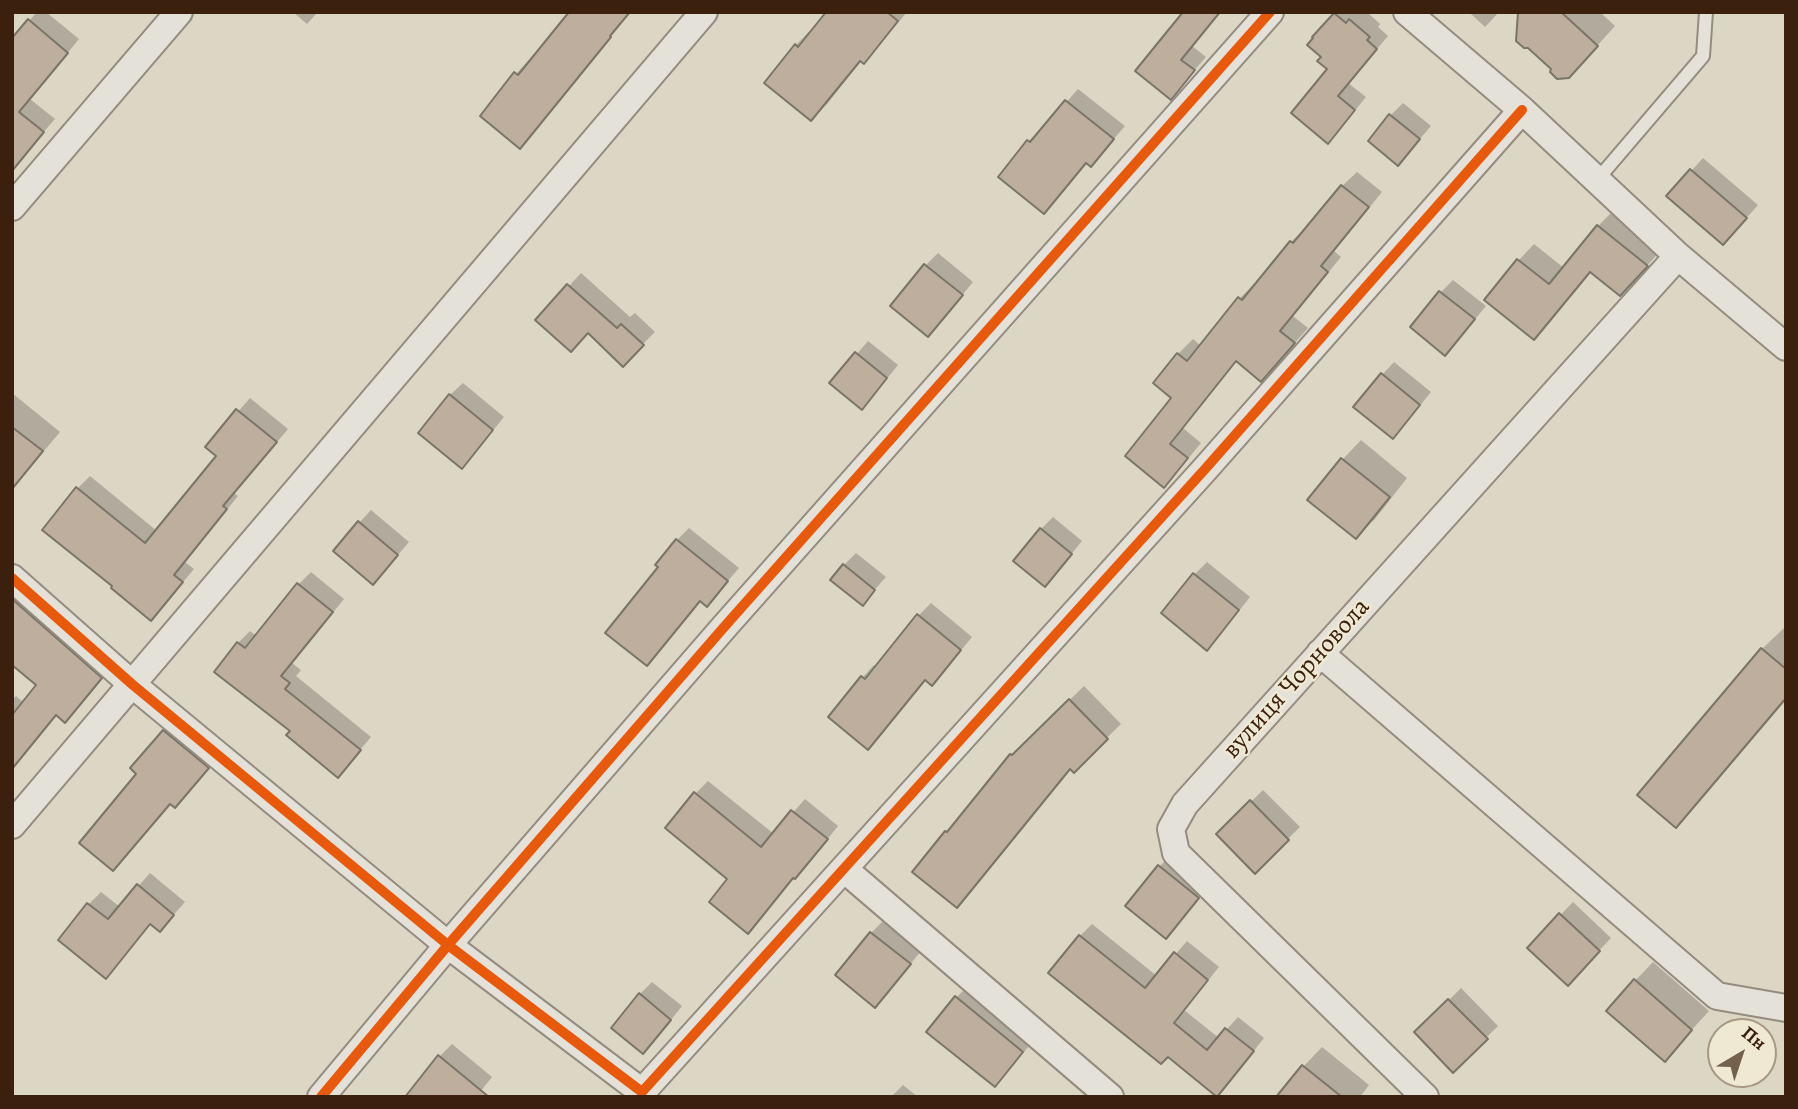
<!DOCTYPE html>
<meta charset="utf-8">
<style>
body{margin:0}
#map{position:relative;width:1798px;height:1109px;overflow:hidden;background:#dcd6c4;font-family:Alegreya,serif}
canvas{display:block}
.frame{position:absolute;inset:0;border:14px solid #3b200d;pointer-events:none}
.north{position:absolute;left:1707px;top:1018px;width:70px;height:70px;box-sizing:border-box;background:#efe8d2;border:2px solid #a79883;border-radius:50%;rotate:39deg;font-size:19px;font-weight:700;line-height:28px;text-align:center;color:#3b200d}
.north::after{content:'';display:block;margin:auto;width:24px;height:32px;background:#73604d;clip-path:polygon(50% 0,100% 100%,50% 72%,0 100%)}
</style>
<div id="map">
<canvas width="1798" height="1109"></canvas>
<div class="frame"></div>
<div class="north">Пн</div>
</div>
<script>
const ctx = document.querySelector('canvas').getContext('2d');
ctx.lineJoin = 'round';
function paint(path, color) {
  ctx.fillStyle = color;
  ctx.fill(path, 'evenodd');
}
function stroke(path, color, width, dash) {
  ctx.strokeStyle = color;
  ctx.lineWidth = width;
  ctx.lineCap = dash ? 'butt' : 'round';
  ctx.setLineDash(dash || []);
  ctx.stroke(path);
}
function drawText(font, color, halo, rows, align = 'center') {
  ctx.font = font + ' Alegreya,serif';
  ctx.lineWidth = 5;
  ctx.setLineDash([]);
  ctx.textBaseline = 'middle';
  ctx.strokeStyle = halo;
  ctx.fillStyle = color;
  for (const [text, x, y, turn = 0] of rows) {
    ctx.save();
    ctx.translate(x, y);
    ctx.rotate((+turn || 0) * Math.PI / 180);
    ctx.textAlign = isNaN(turn) ? turn : align;
    if (halo) ctx.strokeText(text, 0, 0);
    ctx.fillText(text, 0, 0);
    ctx.restore();
  }
}
const shadow = new Path2D(`
 M 37,12 L 46,12 L 79,39 L 30,99 L 55,119 L 19,160 L 12,155 L 29,21 Z
 M 293,12 L 318,12 L 307,24 Z
 M 572,12 L 630,12 L 532,134 L 520,146 L 516,74 L 528,61 L 530,63 Z
 M 828,12 L 907,12 L 879,46 L 864,62 L 862,60 L 827,104 L 811,119 L 796,45 Z
 M 1181,12 L 1220,12 L 1192,46 L 1206,57 L 1171,97 L 1183,14 Z
 M 1337,12 L 1367,12 L 1380,24 L 1378,27 L 1388,36 L 1348,83 L 1366,97 L 1340,129 L 1328,141 L 1329,69 L 1315,37 Z
 M 1473,12 L 1499,12 L 1485,27 L 1471,14 Z
 M 1535,12 L 1600,12 L 1615,26 L 1587,57 Z
 M 1078,89 L 1125,126 L 1091,165 L 1087,162 L 1056,200 L 1044,212 L 1029,141 L 1041,129 L 1042,130 Z
 M 1403,103 L 1431,126 L 1398,164 L 1391,115 Z
 M 1703,158 L 1758,205 L 1735,231 L 1669,196 Z
 M 1357,172 L 1382,192 L 1334,251 L 1341,257 L 1293,316 L 1308,328 L 1275,365 L 1238,360 L 1183,428 L 1201,443 L 1178,471 L 1164,485 L 1174,397 L 1155,382 L 1178,354 L 1193,339 L 1201,346 L 1240,298 L 1254,284 L 1256,286 L 1291,242 L 1306,227 L 1307,229 L 1342,186 Z
 M 1614,210 L 1662,249 L 1636,278 L 1592,271 L 1550,322 L 1534,338 L 1487,299 L 1519,260 L 1534,244 L 1564,268 L 1598,226 Z
 M 938,253 L 973,282 L 940,322 L 928,335 L 893,306 L 926,265 Z
 M 581,273 L 630,317 L 635,313 L 655,332 L 623,364 L 589,331 L 538,320 Z
 M 1453,280 L 1486,306 L 1457,341 L 1445,354 L 1412,327 L 1441,292 Z
 M 868,341 L 898,365 L 874,395 L 832,383 Z
 M 1394,362 L 1431,392 L 1405,424 L 1393,436 L 1382,375 Z
 M 463,383 L 504,417 L 474,454 L 462,466 L 450,395 Z
 M 12,393 L 60,432 L 12,489 Z
 M 250,398 L 288,429 L 234,493 L 238,496 L 185,562 L 194,569 L 163,606 L 151,619 L 115,586 L 45,529 L 78,488 L 90,476 L 157,531 L 218,456 L 207,447 Z
 M 1361,440 L 1407,478 L 1375,519 L 1356,537 L 1310,499 L 1343,459 Z
 M 371,510 L 409,542 L 385,570 L 359,523 Z
 M 1053,517 L 1082,541 L 1057,572 L 1041,529 Z
 M 689,528 L 739,568 L 707,605 L 701,600 L 659,652 L 647,664 L 660,567 L 677,540 Z
 M 856,553 L 886,577 L 863,603 L 844,565 Z
 M 1207,562 L 1250,597 L 1219,636 L 1163,613 L 1195,574 Z
 M 311,572 L 344,599 L 292,663 L 301,670 L 296,676 L 371,737 L 338,776 L 292,730 L 216,671 L 238,643 L 250,631 L 257,636 L 299,584 Z
 M 12,574 L 115,664 L 79,707 L 65,721 L 57,714 L 12,768 L 12,700 L 16,696 L 24,703 L 39,685 L 12,663 Z
 M 931,603 L 972,637 L 944,671 L 926,679 L 880,736 L 868,748 L 862,678 L 874,665 L 877,667 L 918,616 Z
 M 1786,626 L 1786,700 L 1700,801 L 1676,825 L 1762,649 Z
 M 1084,686 L 1121,724 L 1074,770 L 1072,768 L 971,892 L 957,906 L 946,832 L 961,816 L 1011,755 L 1026,741 L 1027,742 Z
 M 177,719 L 220,755 L 187,794 L 171,803 L 113,869 L 138,774 L 164,732 Z
 M 708,781 L 774,834 L 805,799 L 838,826 L 807,865 L 795,877 L 760,919 L 748,932 L 730,879 L 696,793 Z
 M 1263,790 L 1300,827 L 1255,871 L 1218,834 Z
 M 1172,854 L 1210,884 L 1178,924 L 1128,905 L 1160,866 Z
 M 150,873 L 185,902 L 160,930 L 151,923 L 118,964 L 106,976 L 60,940 L 89,904 L 101,892 L 120,907 Z
 M 1573,902 L 1611,938 L 1580,971 L 1529,948 Z
 M 883,921 L 921,951 L 887,993 L 875,1006 L 837,975 L 871,933 Z
 M 1092,924 L 1157,976 L 1187,941 L 1219,967 L 1184,1010 L 1219,1038 L 1238,1017 L 1264,1038 L 1229,1082 L 1168,1055 L 1080,936 Z
 M 1653,962 L 1709,1011 L 1665,1059 L 1635,981 Z
 M 975,979 L 1040,1032 L 1013,1066 L 995,1084 L 956,998 Z
 M 652,982 L 682,1006 L 655,1040 L 643,1052 L 640,994 Z
 M 1461,988 L 1498,1026 L 1453,1070 L 1417,1032 Z
 M 452,1044 L 492,1077 L 476,1097 L 439,1057 Z
 M 1322,1047 L 1369,1085 L 1360,1097 L 1279,1097 L 1304,1066 Z
 M 903,1085 L 918,1097 L 891,1097 Z`);
const building = new Path2D(`
 M 569,12 L 630,12 L 610,36 L 611,37 L 520,149 L 480,116 L 514,72 L 518,75 Z
 M 826,12 L 887,12 L 898,21 L 864,64 L 860,61 L 811,121 L 764,83 L 795,44 L 798,47 Z
 M 1183,12 L 1220,12 L 1181,60 L 1195,70 L 1171,100 L 1135,71 Z
 M 1518,12 L 1561,12 L 1598,46 L 1569,78 L 1557,79 L 1550,72 L 1551,69 L 1528,48 L 1524,48 L 1516,41 Z
 M 1334,13 L 1346,23 L 1349,19 L 1370,37 L 1367,40 L 1377,49 L 1338,96 L 1355,110 L 1328,144 L 1291,113 L 1327,69 L 1317,61 L 1321,57 L 1307,45 L 1313,38 L 1312,37 Z
 M 28,19 L 68,53 L 19,112 L 44,132 L 12,171 L 12,38 Z
 M 1065,100 L 1114,139 L 1091,167 L 1086,163 L 1044,214 L 998,177 L 1027,140 L 1030,142 Z
 M 1389,114 L 1420,139 L 1398,166 L 1368,141 Z
 M 1690,169 L 1747,218 L 1723,245 L 1666,196 Z
 M 1341,185 L 1369,207 L 1321,266 L 1328,272 L 1280,331 L 1295,343 L 1261,382 L 1236,361 L 1170,444 L 1188,458 L 1164,488 L 1125,456 L 1171,398 L 1153,383 L 1177,353 L 1187,361 L 1238,297 L 1242,300 L 1290,241 L 1293,243 Z
 M 1597,225 L 1648,266 L 1620,296 L 1590,272 L 1534,340 L 1484,300 L 1517,259 L 1549,284 Z
 M 924,264 L 963,295 L 928,337 L 890,306 Z
 M 567,284 L 617,328 L 621,324 L 644,345 L 623,367 L 588,333 L 571,352 L 535,320 Z
 M 1439,291 L 1475,319 L 1445,356 L 1410,327 Z
 M 855,352 L 887,378 L 862,410 L 829,383 Z
 M 1381,373 L 1420,405 L 1393,439 L 1353,407 Z
 M 449,394 L 493,430 L 462,469 L 418,433 Z
 M 236,409 L 277,442 L 223,506 L 227,509 L 174,575 L 183,582 L 151,621 L 111,588 L 112,586 L 42,530 L 76,487 L 145,543 L 216,456 L 205,447 Z
 M 12,427 L 43,451 L 12,489 Z
 M 1341,458 L 1390,497 L 1356,539 L 1307,500 Z
 M 358,521 L 398,555 L 373,585 L 333,551 Z
 M 1040,528 L 1072,554 L 1045,587 L 1013,561 Z
 M 676,539 L 728,581 L 707,607 L 700,601 L 647,666 L 605,633 L 658,567 L 655,565 Z
 M 843,564 L 875,590 L 863,606 L 830,580 Z
 M 1193,573 L 1239,610 L 1207,651 L 1161,613 Z
 M 297,583 L 333,612 L 281,676 L 290,683 L 285,689 L 361,750 L 338,778 L 286,735 L 290,731 L 214,672 L 237,642 L 245,648 Z
 M 12,599 L 102,678 L 65,723 L 56,715 L 12,769 L 12,715 L 36,685 L 12,665 Z
 M 917,614 L 961,650 L 932,686 L 925,680 L 868,750 L 828,717 L 861,676 L 865,679 Z
 M 1761,648 L 1786,669 L 1786,698 L 1676,828 L 1637,795 Z
 M 1069,699 L 1108,739 L 1074,773 L 1070,769 L 957,908 L 912,872 L 945,831 L 947,832 L 1010,754 L 1012,755 Z
 M 163,730 L 209,768 L 175,808 L 170,804 L 113,871 L 79,843 L 136,774 L 130,768 Z
 M 694,792 L 761,847 L 791,810 L 828,839 L 795,879 L 793,878 L 748,934 L 709,902 L 727,879 L 665,828 Z
 M 1250,800 L 1289,840 L 1255,874 L 1216,834 Z
 M 1158,865 L 1199,898 L 1166,939 L 1125,906 Z
 M 137,884 L 174,915 L 160,932 L 150,924 L 106,979 L 58,940 L 87,903 L 108,919 Z
 M 1559,913 L 1600,951 L 1568,986 L 1527,948 Z
 M 870,932 L 911,964 L 875,1008 L 835,975 Z
 M 1079,935 L 1145,988 L 1174,952 L 1208,980 L 1174,1023 L 1207,1050 L 1225,1028 L 1254,1051 L 1217,1097 L 1168,1057 L 1161,1064 L 1048,973 Z
 M 1634,979 L 1692,1030 L 1665,1062 L 1606,1011 Z
 M 639,993 L 671,1020 L 643,1054 L 611,1028 Z
 M 955,996 L 1023,1052 L 995,1087 L 926,1032 Z
 M 1448,999 L 1488,1039 L 1453,1073 L 1414,1032 Z
 M 438,1055 L 489,1097 L 405,1097 Z
 M 1302,1065 L 1342,1097 L 1276,1097 Z`);
const service = new Path2D(`
 M 1597,180 L 1703,56 L 1706,12`);
const minor = new Path2D(`
 M 1407,12 L 1522,110 L 1678,256 L 1786,347
 M 12,207 L 179,12
 M 12,578 L 133,685 L 448,945 L 642,1092 L 1206,468 L 1522,110
 M 1320,653 L 1717,996 L 1786,1008
 M 12,825 L 704,12
 M 844,869 L 1110,1097
 M 321,1097 L 448,945 L 725,626 L 1270,12
 M 1425,1097 L 1176,853 L 1171,829 L 1185,804 L 1678,256`);
const cycleway = new Path2D(`
 M 12,578 L 133,685 L 448,945 L 642,1092 L 1206,468 L 1522,110
 M 321,1097 L 448,945 L 725,626 L 1270,12`);
const streetNames = [
 ["вулиця Чорновола",1297,679,-48]
];
paint(shadow, '#0003');
paint(building, '#beae9e');
stroke(building, '#7b7468', 2);
stroke(service, '#938c7f', 16);
stroke(minor, '#938c7f', 30);
stroke(service, '#e4e1d8', 12);
stroke(minor, '#e4e1d8', 26);
stroke(cycleway, '#e8590c', 10);
drawText('26px', '#3b200d', '#efe8d2', streetNames);
</script>
